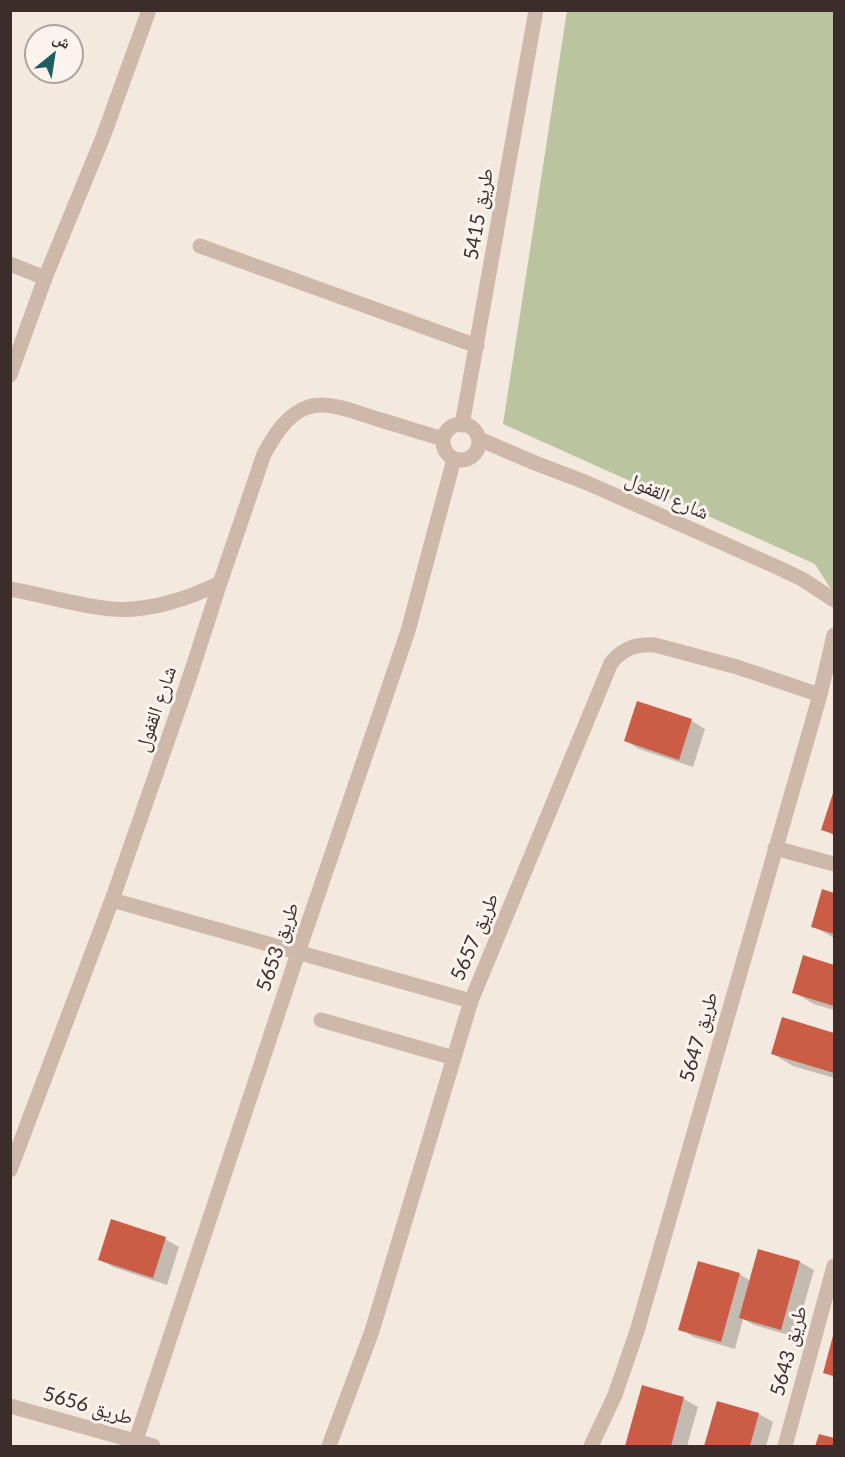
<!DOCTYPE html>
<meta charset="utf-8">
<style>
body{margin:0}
#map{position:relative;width:845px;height:1457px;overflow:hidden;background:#f4e9df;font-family:Lato,"Noto Naskh Arabic",sans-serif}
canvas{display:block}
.frame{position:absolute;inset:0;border:12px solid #3b2e2a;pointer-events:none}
.north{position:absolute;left:24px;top:24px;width:60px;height:60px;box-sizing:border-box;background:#fbf3ed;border:2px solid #aea49f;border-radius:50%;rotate:30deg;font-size:16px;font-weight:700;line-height:24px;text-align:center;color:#3b2e2a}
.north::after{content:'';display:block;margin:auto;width:21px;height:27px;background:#1d5e5e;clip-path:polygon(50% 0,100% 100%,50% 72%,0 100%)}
</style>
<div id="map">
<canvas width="845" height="1457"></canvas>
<div class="frame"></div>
<div class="north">ش</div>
</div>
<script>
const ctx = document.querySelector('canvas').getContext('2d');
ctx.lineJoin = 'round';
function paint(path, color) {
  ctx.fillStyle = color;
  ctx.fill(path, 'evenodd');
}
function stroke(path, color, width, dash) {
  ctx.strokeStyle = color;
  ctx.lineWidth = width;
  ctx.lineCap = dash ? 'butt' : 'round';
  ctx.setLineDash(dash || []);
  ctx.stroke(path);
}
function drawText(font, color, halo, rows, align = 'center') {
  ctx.font = font + ' Lato,"Noto Naskh Arabic",sans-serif';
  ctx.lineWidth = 6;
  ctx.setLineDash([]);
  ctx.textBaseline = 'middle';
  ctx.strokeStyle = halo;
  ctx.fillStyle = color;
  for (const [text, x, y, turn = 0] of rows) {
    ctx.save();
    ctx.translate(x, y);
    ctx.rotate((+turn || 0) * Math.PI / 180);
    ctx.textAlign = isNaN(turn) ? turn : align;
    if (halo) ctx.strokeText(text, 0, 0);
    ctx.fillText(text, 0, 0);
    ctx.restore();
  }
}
const green = new Path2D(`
 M 567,11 L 834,11 L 834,594 L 815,564 L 503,424 Z`);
const shadow = new Path2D(`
 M 692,721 L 705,729 L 693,767 L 639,749 L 626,741 Z
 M 834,794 L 834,836 L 823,829 Z
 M 823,891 L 834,894 L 834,938 L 813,926 Z
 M 804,957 L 834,966 L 834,1010 L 814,1004 L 793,992 Z
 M 783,1019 L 834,1034 L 834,1078 L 793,1066 L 773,1054 Z
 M 165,1239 L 179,1247 L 167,1285 L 113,1267 L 99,1259 Z
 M 800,1262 L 814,1270 L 795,1337 L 754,1325 L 743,1319 L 735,1349 L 694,1337 L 680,1329 L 739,1274 L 751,1281 Z
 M 834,1335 L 834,1378 L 825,1372 Z
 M 643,1387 L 684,1399 L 698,1407 L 687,1446 L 627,1446 Z
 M 718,1403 L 759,1414 L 773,1422 L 766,1446 L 706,1446 Z`);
const building = new Path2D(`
 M 637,701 L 692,719 L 679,760 L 624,741 Z
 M 834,790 L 834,834 L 821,830 Z
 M 822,889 L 834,893 L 834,934 L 811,927 Z
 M 803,955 L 834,965 L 834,1006 L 792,993 Z
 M 782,1017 L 834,1033 L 834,1073 L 771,1054 Z
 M 111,1219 L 166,1237 L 153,1278 L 98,1260 Z
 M 758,1249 L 800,1261 L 781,1330 L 739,1318 Z
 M 698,1261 L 740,1273 L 721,1342 L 678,1330 Z
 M 834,1332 L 834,1376 L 823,1373 Z
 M 642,1385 L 684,1397 L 671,1446 L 625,1446 Z
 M 717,1401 L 759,1413 L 750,1446 L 704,1446 Z
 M 819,1434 L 834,1438 L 834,1446 L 815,1446 Z`);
const minor = new Path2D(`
 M 200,246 L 477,346
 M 10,264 L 45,278
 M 10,375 L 45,278 L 103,137 L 149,10
 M443 442a18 18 0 1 1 36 0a18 18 0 1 1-36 0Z
 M 462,425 L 536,10
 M 479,439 L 535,463 L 585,482 L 779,568 L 802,579 L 834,600
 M 10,589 C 44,595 78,606 112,609 C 147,612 188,599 220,583
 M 775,848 L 834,864
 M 112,900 L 471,1001
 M 321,1020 L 454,1058
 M 10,1170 L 112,900 L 189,679 L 220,583 L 264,454 C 274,436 287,414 308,407 C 331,400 359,414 381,420 C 401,426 422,433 443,439
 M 10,1406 L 153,1446
 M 134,1446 L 298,953 L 408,631 L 454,459
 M 329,1446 L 372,1331 L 471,1001 L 611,663 C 623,648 636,644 655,645 L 737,667 L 820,695
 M 591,1446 L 615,1395 L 637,1331 L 820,695 L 834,635
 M 785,1446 L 834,1266`);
const streetNames = [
 ["طريق 5415",479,214,-80],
 ["شارع القفول",667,496,24],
 ["شارع القفول",156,709,-71],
 ["طريق 5657",475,937,-67],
 ["طريق 5653",278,947,-71],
 ["طريق 5647",699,1037,-74],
 ["طريق 5643",789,1351,-75],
 ["طريق 5656",88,1406,16]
];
paint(green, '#bac49e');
paint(shadow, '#0003');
paint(building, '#cb5d47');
stroke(minor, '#cdb8aa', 15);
drawText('20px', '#3b2e2a', '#fbf3ed', streetNames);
</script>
